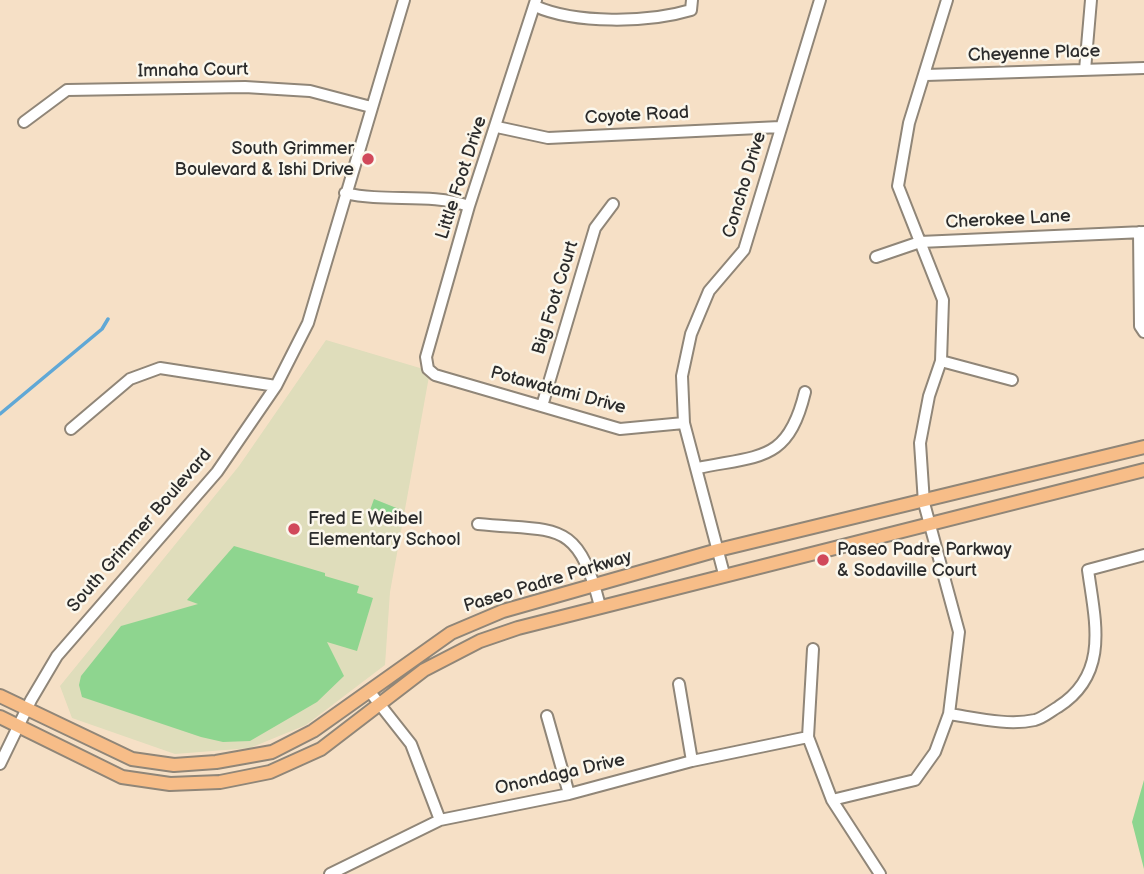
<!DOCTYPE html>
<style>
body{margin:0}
canvas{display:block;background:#f6e0c6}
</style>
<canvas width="1144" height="874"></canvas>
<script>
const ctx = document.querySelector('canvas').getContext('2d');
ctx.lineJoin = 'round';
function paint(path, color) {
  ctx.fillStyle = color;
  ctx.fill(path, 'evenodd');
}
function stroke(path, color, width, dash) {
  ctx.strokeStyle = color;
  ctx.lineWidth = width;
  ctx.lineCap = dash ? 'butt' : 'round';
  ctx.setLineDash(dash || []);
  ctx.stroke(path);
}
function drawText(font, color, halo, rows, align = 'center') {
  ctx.font = font + ' "Balsamiq Sans",sans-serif';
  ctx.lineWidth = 5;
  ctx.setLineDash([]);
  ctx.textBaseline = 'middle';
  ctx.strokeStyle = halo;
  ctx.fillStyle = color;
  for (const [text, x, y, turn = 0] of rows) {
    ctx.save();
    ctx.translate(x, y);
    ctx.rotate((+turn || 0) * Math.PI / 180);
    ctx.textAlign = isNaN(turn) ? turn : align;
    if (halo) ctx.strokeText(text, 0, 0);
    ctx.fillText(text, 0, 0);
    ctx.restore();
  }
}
const built = new Path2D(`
 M 326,340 L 430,371 L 390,592 L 385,665 L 306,725 L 250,748 L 175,754 L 72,718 L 60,686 L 239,466 Z`);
const green = new Path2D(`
 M 374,499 L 399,509 L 396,521 L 369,513 Z
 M 234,546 L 325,573 L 325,576 L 359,586 L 357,593 L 373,598 L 357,651 L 327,642 L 344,676 L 317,702 L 250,741 L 223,742 L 201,737 L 82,697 L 79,685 L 81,676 L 121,626 L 198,604 L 187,600 Z
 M 1144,780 L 1144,869 L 1132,822 Z`);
const stream = new Path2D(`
 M 0,414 L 102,329 L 108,319`);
const minor = new Path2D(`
 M 536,0 L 469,206 L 426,357 L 428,369 L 435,375 L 620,429 L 684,423
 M 535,6 C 575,24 648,23 691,10 L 692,0
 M 1085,70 L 1091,0
 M 926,75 L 1144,68
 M 24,122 L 67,90 L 245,87 L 310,91 L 371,107
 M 497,127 L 548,138 L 780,127
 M 345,193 C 387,203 428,192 469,206
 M 1139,232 L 1140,326 L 1144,332
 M 876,257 L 920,242 L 1144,232
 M 941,361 L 1012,380
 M 542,406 L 595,228 L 613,204
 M 71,429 L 130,379 L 160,368 L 276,386
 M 698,468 C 761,455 788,462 805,392
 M 478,524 C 558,532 577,518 600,606
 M 724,574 L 684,423 L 682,376 L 691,334 L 709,291 L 744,250 L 820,0
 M 813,649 L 808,737 L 832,800 L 880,874
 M 679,684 L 692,761
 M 370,692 L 411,744 L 440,820
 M 949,714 C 976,718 1008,726 1035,720 C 1043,718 1051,711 1058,707 C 1110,674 1095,621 1088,570 L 1144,555
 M 547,716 L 569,794
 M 0,764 L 31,700 L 57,656 L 217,472 L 276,386 L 308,323 L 404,0
 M 832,800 L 915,780 L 935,752 L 949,714 L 959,632 L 924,503 L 920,443 L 929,396 L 941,361 L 943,300 L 898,186 L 909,123 L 947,0
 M 330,874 L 440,820 L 569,794 L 692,761 L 808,737`);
const major = new Path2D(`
 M 0,696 L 132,759 L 174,765 L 216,762 L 272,752 L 313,731 L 451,633 L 503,611 L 718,550 L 1144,447
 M 0,717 L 122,777 L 170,784 L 220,782 L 270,772 L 321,749 L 424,670 L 480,641 L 518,628 L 1144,470`);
const markers = [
 [368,159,7,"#d1495b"],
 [294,529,7,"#d1495b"],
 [823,560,7,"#d1495b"]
];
const streetNames = [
 ["Cheyenne Place",1034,54,-2],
 ["Imnaha Court",193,71,-1],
 ["Coyote Road",637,116,-3],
 ["Little Foot Drive",462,178,-72],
 ["Concho Drive",745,185,-73],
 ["Cherokee Lane",1008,220,-3],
 ["Big Foot Court",556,298,-73],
 ["Potawatami Drive",558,391,15],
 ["South Grimmer Boulevard",140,531,-49],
 ["Paseo Padre Parkway",548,582,-17],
 ["Onondaga Drive",560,775,-13]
];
const poiNames = [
 ["South Grimmer",354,149,"right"],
 ["Boulevard & Ishi Drive",354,170,"right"],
 ["Fred E Weibel",308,519],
 ["Elementary School",308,540],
 ["Paseo Padre Parkway",837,550],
 ["& Sodaville Court",837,571]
];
paint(built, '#dfddbb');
paint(green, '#8ed58f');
stroke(stream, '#60a8d6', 3.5);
stroke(minor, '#908678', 14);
stroke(major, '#908678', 16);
stroke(minor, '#fff', 10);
stroke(major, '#f7bd88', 12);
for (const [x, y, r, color] of markers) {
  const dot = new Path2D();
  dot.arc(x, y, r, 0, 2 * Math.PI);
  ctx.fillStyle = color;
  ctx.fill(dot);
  stroke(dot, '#fbf7ec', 2.5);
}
drawText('18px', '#2b2b2b', '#fbf7ec', streetNames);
drawText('18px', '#2b2b2b', '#fbf7ec', poiNames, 'left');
</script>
